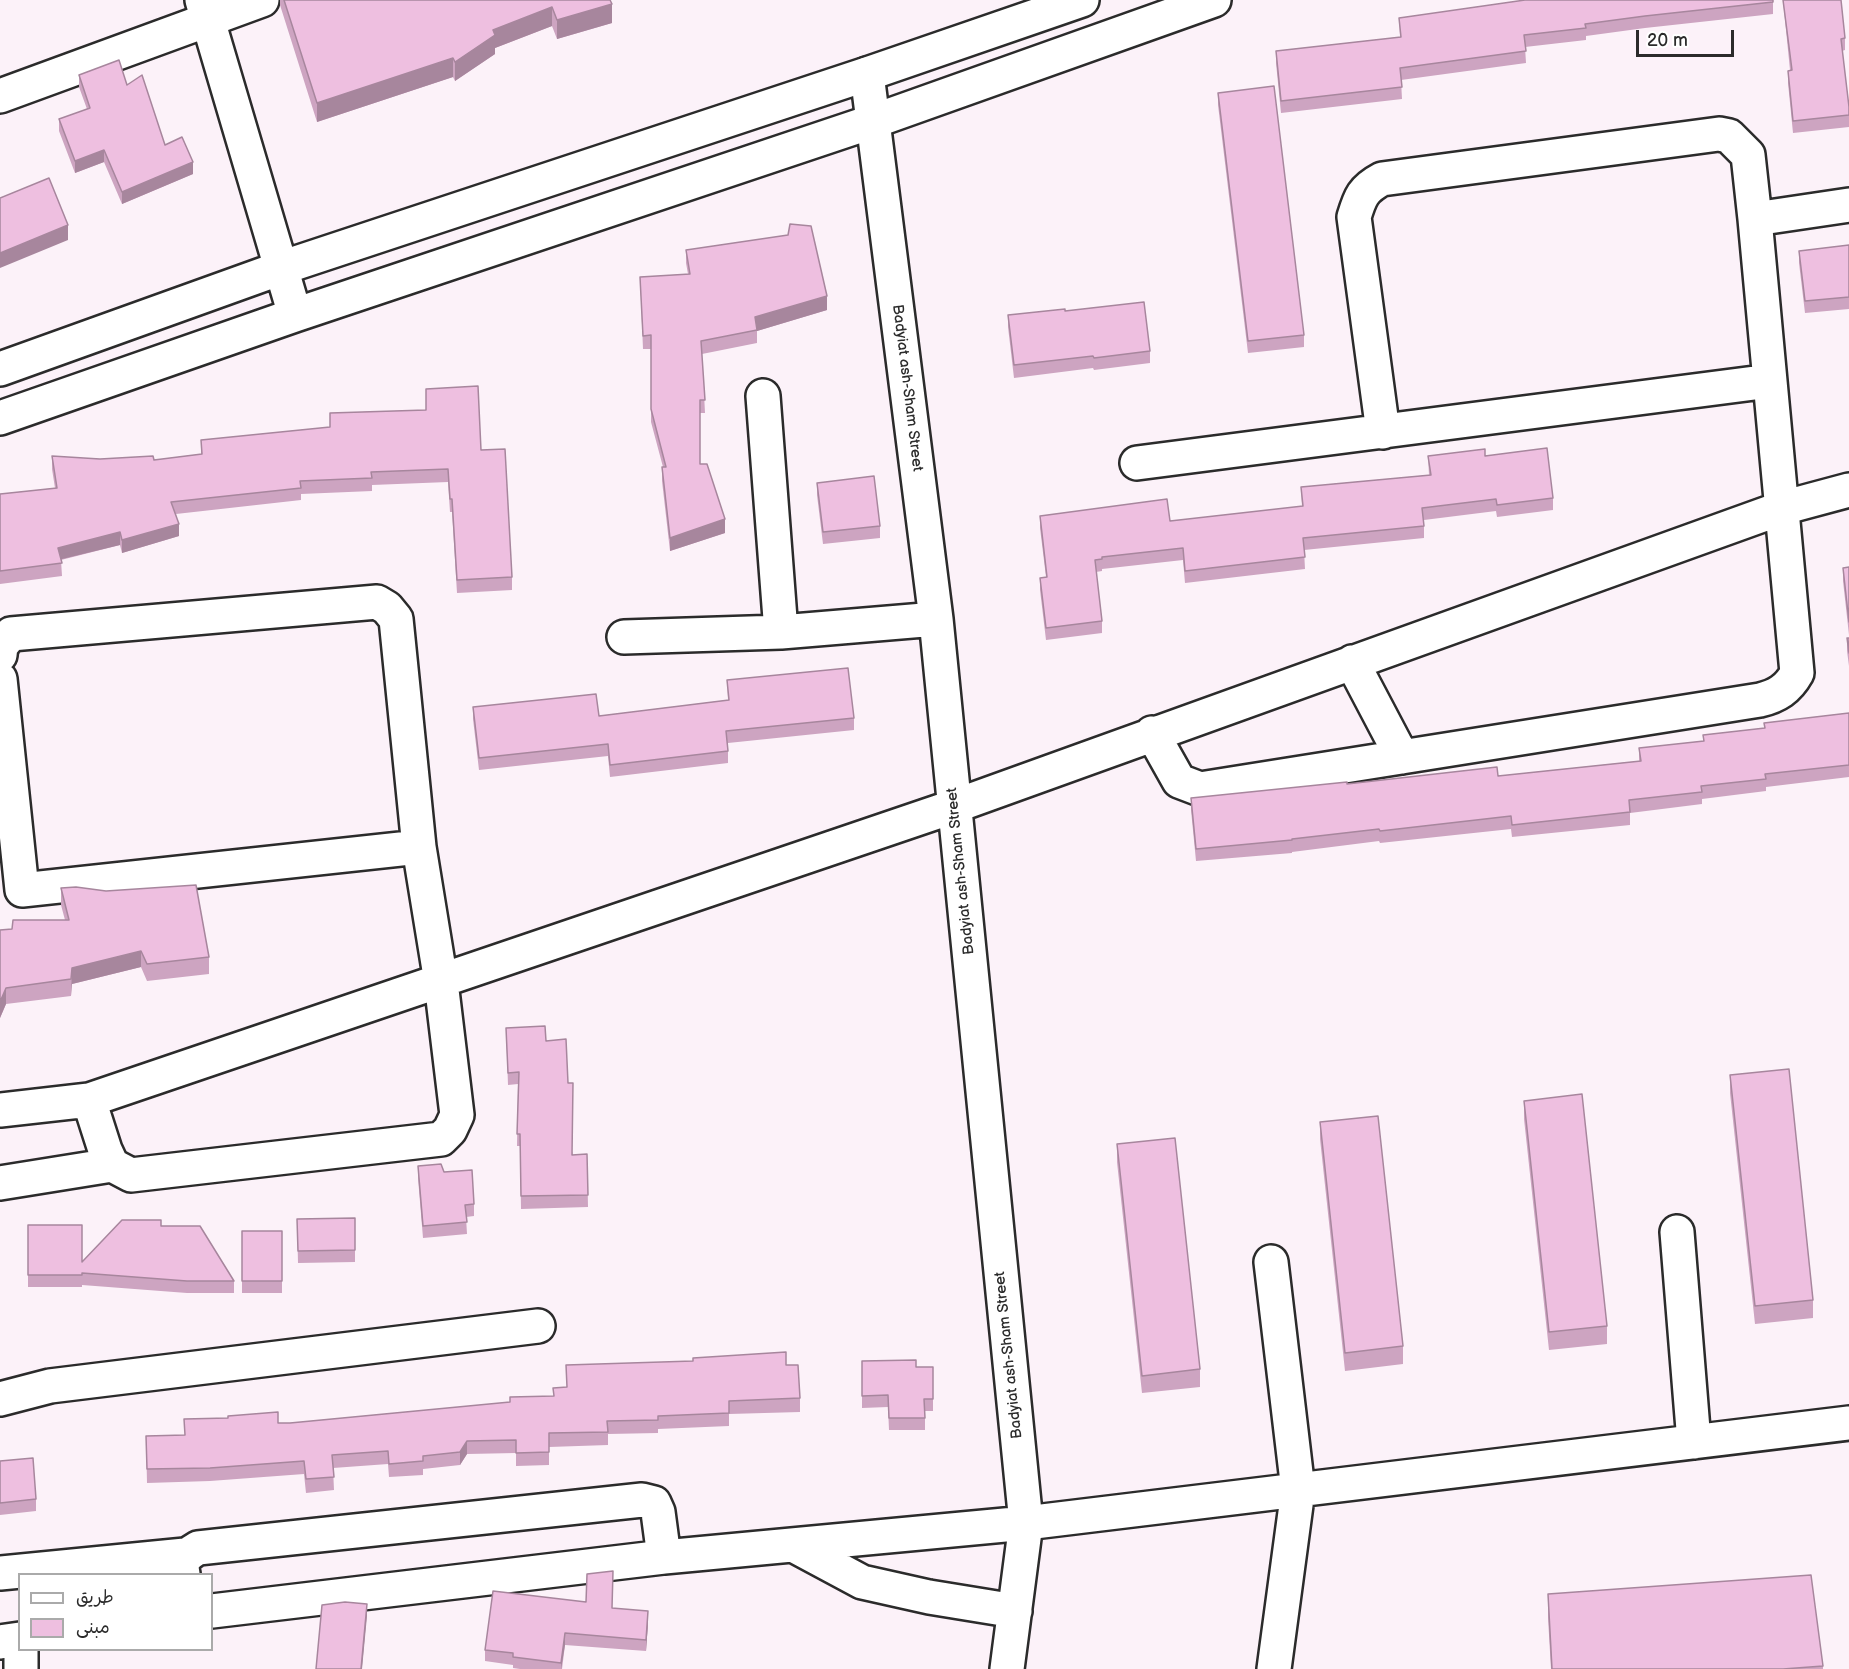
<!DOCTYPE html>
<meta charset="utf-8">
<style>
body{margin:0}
#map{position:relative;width:1849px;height:1669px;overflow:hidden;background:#fcf2f9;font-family:"Balsamiq Sans","Playpen Sans Arabic",sans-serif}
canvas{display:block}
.legend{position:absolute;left:18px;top:1573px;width:195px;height:78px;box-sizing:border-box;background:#fff;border:2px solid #aaa;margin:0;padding:8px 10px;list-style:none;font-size:18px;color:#2b2b2b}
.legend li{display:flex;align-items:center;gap:12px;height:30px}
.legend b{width:30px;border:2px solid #aaa}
.scale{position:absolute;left:1636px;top:30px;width:98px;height:27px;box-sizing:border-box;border:3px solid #2b2b2b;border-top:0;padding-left:8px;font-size:18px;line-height:21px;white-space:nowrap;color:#2b2b2b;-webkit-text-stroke:4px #fff;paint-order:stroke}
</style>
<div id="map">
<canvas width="1849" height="1669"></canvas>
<ul class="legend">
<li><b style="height:8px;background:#fff"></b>طريق</li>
<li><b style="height:16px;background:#eebfe0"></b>مبنى</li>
</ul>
<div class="scale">20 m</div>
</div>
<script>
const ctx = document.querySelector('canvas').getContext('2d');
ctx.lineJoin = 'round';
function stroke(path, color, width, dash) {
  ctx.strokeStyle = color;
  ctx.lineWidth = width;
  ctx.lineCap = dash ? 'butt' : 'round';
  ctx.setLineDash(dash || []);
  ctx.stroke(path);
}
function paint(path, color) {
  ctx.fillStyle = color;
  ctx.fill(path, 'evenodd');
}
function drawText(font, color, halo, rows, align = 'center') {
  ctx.font = font + ' "Balsamiq Sans",sans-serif';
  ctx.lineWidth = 4.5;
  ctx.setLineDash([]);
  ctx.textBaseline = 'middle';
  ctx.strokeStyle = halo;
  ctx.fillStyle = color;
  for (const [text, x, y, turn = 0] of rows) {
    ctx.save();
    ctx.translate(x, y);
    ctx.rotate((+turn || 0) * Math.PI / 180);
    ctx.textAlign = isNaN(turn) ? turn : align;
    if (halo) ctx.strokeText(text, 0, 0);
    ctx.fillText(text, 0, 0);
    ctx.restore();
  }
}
const street = new Path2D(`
 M 867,74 L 936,619 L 1026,1523 L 1007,1669
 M 0,96 L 262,0
 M 1755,219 L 1849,205
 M 763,396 L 781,632
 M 1137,463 L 1770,381
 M 624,637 L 781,632 L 936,619
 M 0,655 L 1,646 L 11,634 L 377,602 L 387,608 L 396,619 L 419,847 L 441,982 L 457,1115 L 450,1130 L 441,1139 L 131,1175 L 112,1165 L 105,1150 L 89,1100
 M 1352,662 L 1402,757
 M 0,679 L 22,890 L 419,847
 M 1152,733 L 1179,781 L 1200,789 L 1760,700 C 1777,696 1788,689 1797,673 L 1755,219 L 1748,155 L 1729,136 L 1719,134 L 1382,179 C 1363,189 1360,197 1354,217 L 1383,432
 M 0,1110 L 89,1100 L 955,806 L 1782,508 L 1849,490
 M 0,1183 L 112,1165
 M 1677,1232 L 1694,1442
 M 1271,1262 L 1298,1490 L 1274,1669
 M 0,1399 L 50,1386 L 538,1326
 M 793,1545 L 862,1582 L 929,1597 L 1015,1611
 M 0,1573 L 185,1555
 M 183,1574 C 180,1560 186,1555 198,1548 L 642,1500 L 654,1503 L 658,1512 L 664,1557
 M 212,1611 L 664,1557 L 1026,1523 L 1849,1423
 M 0,1642 L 20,1639
 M 21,1669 L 21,1650`);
const secondary = new Path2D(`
 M 202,0 L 295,315
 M 0,369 L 281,268 L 867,74 L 1082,0
 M 0,418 L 295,315 L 874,121 L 1214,0`);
const wall = new Path2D(`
 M 280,0 L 610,0 L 612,23 L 557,39 L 552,26 L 495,48 L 495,54 L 455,81 L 453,77 L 317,122 L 280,5 Z
 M 1783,0 L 1841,0 L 1845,38 L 1845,50 L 1842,51 L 1849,107 L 1849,127 L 1793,133 L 1788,83 L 1788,71 L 1790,70 Z
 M 1773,2 L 1773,14 L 1645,28 L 1586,36 L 1586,40 L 1525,47 L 1526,63 L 1401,80 L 1402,99 L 1281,113 L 1276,63 L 1276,51 L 1400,37 L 1399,18 Z
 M 79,75 L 127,85 L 165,145 L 193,174 L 122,204 L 104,162 L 75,173 L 59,131 L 59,119 L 87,109 L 79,87 Z
 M 1218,93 L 1304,335 L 1304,347 L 1248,353 L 1218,105 Z
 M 1849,245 L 1849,309 L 1805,313 L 1799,263 L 1799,251 Z
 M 686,250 L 827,310 L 757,331 L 757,343 L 702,354 L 705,413 L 700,413 L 700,464 L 725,533 L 670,551 L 662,481 L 662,467 L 663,467 L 651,422 L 651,349 L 643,349 L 640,277 L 688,274 L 686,263 Z
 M 1065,311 L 1150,351 L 1150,363 L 1094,370 L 1093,368 L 1014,378 L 1008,327 L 1008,315 Z
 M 426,389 L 481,450 L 512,577 L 512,590 L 457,593 L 452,512 L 450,512 L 448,482 L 372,485 L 372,491 L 301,494 L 301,500 L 176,514 L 179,536 L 122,553 L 120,545 L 61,560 L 62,576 L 0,584 L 0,494 L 55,488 L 52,469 L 52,456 L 100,459 L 154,460 L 201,454 L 201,440 L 330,427 L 330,413 L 426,410 Z
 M 1428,456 L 1485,456 L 1553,498 L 1553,510 L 1497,517 L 1496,511 L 1424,520 L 1424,538 L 1304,550 L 1305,569 L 1185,583 L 1183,560 L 1102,569 L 1102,571 L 1096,572 L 1102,621 L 1102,633 L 1046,640 L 1040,590 L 1040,578 L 1046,577 L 1040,528 L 1040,516 L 1170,521 L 1302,507 L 1301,487 L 1429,475 Z
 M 817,483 L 880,526 L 880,538 L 823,544 L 817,495 Z
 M 1849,567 L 1849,635 L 1843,581 L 1843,568 Z
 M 1847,638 L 1849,638 L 1849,666 L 1847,651 Z
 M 727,680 L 854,718 L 854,730 L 728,743 L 728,763 L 610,777 L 608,756 L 479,770 L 473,719 L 473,707 L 599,716 L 728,700 Z
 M 1849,713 L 1849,777 L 1766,787 L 1766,791 L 1702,799 L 1702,804 L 1630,813 L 1630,825 L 1512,837 L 1511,829 L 1380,843 L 1379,841 L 1292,852 L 1292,853 L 1196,861 L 1191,810 L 1191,798 L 1347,784 L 1498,776 L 1639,761 L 1639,748 L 1703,741 L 1703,735 L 1764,728 L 1764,723 Z
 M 61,888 L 209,957 L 209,974 L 147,981 L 141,967 L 72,984 L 71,996 L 6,1004 L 0,1018 L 0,930 L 12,929 L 65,920 L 61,905 Z
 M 506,1028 L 546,1041 L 573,1155 L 587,1154 L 588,1207 L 521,1209 L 520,1146 L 517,1146 L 518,1084 L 508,1085 Z
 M 1730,1075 L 1813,1300 L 1813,1318 L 1755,1324 L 1730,1093 Z
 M 1524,1101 L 1607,1326 L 1607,1344 L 1549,1350 L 1524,1119 Z
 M 1320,1122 L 1403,1346 L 1403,1364 L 1345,1371 L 1320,1139 Z
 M 1117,1144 L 1200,1369 L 1200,1387 L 1142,1393 L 1117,1162 Z
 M 418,1166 L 444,1172 L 474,1204 L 474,1216 L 466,1217 L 467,1234 L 423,1238 L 418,1178 Z
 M 355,1218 L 355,1262 L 298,1263 L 297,1219 Z
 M 28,1225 L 82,1262 L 161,1226 L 234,1281 L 234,1293 L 187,1293 L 82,1285 L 82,1287 L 28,1287 Z
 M 242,1231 L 282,1231 L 282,1293 L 242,1293 Z
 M 862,1361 L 916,1367 L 933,1367 L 933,1411 L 925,1411 L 925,1430 L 889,1430 L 888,1407 L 862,1408 Z
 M 566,1365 L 786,1365 L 800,1398 L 800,1412 L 729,1414 L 729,1426 L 658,1429 L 658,1433 L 608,1434 L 608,1445 L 549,1447 L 549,1465 L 516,1466 L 516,1453 L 467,1454 L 460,1465 L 423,1469 L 423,1475 L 389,1477 L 388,1464 L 333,1468 L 334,1490 L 306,1493 L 304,1474 L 210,1481 L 147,1483 L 146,1436 L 184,1435 L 278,1423 L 290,1423 L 510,1402 L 553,1396 L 567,1387 Z
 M 0,1461 L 36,1499 L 36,1511 L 0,1515 Z
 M 1548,1594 L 1823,1666 L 1823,1669 L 1551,1669 L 1548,1618 Z
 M 612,1608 L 648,1623 L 646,1651 L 565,1645 L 562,1669 L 520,1669 L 513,1668 L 513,1665 L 485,1661 L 485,1650 Z`);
const shadedWall = new Path2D(`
 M 612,4 L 612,23 L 557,39 L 557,20 Z
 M 552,7 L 552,26 L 495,48 L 495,54 L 455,81 L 455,62 L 493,30 Z
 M 453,58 L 453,77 L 317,122 L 317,103 Z
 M 104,150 L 104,162 L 75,173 L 75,161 Z
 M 193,162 L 193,174 L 122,204 L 122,192 Z
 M 68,225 L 68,240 L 0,268 L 0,253 Z
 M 827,296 L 827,310 L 757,331 L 755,317 Z
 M 725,519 L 725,533 L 670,551 L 670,538 Z
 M 179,524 L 179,536 L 122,553 L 122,540 Z
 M 120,532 L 120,545 L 58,560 L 58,548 Z
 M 141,951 L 141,967 L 72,984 L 71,996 L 72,968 Z
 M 6,988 L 6,1004 L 0,1018 L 0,1002 Z
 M 467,1441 L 467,1454 L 460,1465 L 460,1452 Z
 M 367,1604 L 367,1616 L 362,1669 L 361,1669 Z
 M 648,1611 L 648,1623 L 646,1651 L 646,1640 Z
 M 565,1633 L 565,1645 L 561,1669 L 561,1663 Z`);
const building = new Path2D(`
 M 284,0 L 610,0 L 612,4 L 557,20 L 552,7 L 493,30 L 495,35 L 455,62 L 453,58 L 317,103 Z
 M 1525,0 L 1773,0 L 1773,2 L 1645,16 L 1585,24 L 1586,28 L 1524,35 L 1526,51 L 1400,68 L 1402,87 L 1281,101 L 1276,51 L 1401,37 L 1399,18 Z
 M 1783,0 L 1841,0 L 1845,38 L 1841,39 L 1849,107 L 1849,115 L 1793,121 L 1788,71 L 1792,70 Z
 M 119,60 L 127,85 L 142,75 L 165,145 L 182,137 L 193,162 L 122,192 L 104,150 L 75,161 L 59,119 L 90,108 L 79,75 Z
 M 1274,86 L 1304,335 L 1248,341 L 1218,93 Z
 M 49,178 L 68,225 L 0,253 L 0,198 Z
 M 790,224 L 811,226 L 827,296 L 755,317 L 757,330 L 701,341 L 705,400 L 700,400 L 700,464 L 707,464 L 725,519 L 670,538 L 662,467 L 666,467 L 651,409 L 651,335 L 643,336 L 640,277 L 690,274 L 686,250 L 788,235 Z
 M 1849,245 L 1849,297 L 1805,301 L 1799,251 Z
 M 1144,302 L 1150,351 L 1094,358 L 1093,356 L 1014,365 L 1008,315 L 1065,309 L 1065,311 Z
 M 478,386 L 481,450 L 505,449 L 512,577 L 457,580 L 452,499 L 450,499 L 448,469 L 371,472 L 372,478 L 300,481 L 301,488 L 171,502 L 179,524 L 122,540 L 120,532 L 58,548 L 62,563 L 0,571 L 0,494 L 57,488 L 52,456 L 100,459 L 153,456 L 154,460 L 202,454 L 201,440 L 330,427 L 330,413 L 426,410 L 426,389 Z
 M 1547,448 L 1553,498 L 1497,505 L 1496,499 L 1422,508 L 1424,526 L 1303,538 L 1305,557 L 1185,571 L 1183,548 L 1102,557 L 1102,559 L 1095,560 L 1102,621 L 1046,628 L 1040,578 L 1047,577 L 1040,516 L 1167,499 L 1170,521 L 1303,506 L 1301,487 L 1431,475 L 1428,456 L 1485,449 L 1485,456 Z
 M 874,476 L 880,526 L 823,532 L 817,483 Z
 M 1849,567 L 1849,622 L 1843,568 Z
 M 1847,638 L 1849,638 L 1849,653 Z
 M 848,668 L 854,718 L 726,731 L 728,751 L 610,765 L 608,744 L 479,758 L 473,707 L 596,694 L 599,716 L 729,700 L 727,680 Z
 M 1849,713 L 1849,765 L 1765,774 L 1766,779 L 1701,786 L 1702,792 L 1629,800 L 1630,812 L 1512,825 L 1511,816 L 1380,831 L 1379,829 L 1292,839 L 1292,840 L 1196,849 L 1191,798 L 1347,782 L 1347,784 L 1497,767 L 1498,776 L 1641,761 L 1639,748 L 1704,741 L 1703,735 L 1765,728 L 1764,723 Z
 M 196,885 L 209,957 L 147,964 L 141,951 L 72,968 L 71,979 L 6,988 L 0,1002 L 0,930 L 12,929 L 13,920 L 69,920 L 61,888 L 76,887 L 106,891 Z
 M 545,1026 L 546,1041 L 566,1039 L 568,1083 L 573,1083 L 572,1155 L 587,1154 L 588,1195 L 521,1196 L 520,1134 L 517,1134 L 519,1072 L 508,1073 L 506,1028 Z
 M 1789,1069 L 1813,1300 L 1755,1306 L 1730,1075 Z
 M 1582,1094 L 1607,1326 L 1549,1332 L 1524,1101 Z
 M 1378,1116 L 1403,1346 L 1345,1353 L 1320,1122 Z
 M 1175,1138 L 1200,1369 L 1142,1376 L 1117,1144 Z
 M 441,1164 L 444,1172 L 472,1170 L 474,1204 L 465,1205 L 467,1222 L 423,1226 L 418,1166 Z
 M 355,1218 L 355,1250 L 298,1251 L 297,1219 Z
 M 122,1220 L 161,1220 L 161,1226 L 200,1226 L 234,1281 L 187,1281 L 82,1273 L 82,1275 L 28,1275 L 28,1225 L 82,1225 L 82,1262 Z
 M 242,1231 L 282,1231 L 282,1281 L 242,1281 Z
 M 786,1352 L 786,1365 L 798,1365 L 800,1398 L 729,1401 L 729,1413 L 658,1416 L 658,1420 L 607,1421 L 608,1432 L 549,1433 L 549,1452 L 516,1453 L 516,1440 L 467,1441 L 460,1452 L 423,1456 L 423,1461 L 389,1464 L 388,1451 L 332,1455 L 334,1477 L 306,1479 L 304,1461 L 210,1468 L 147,1469 L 146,1436 L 185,1435 L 184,1419 L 228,1418 L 228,1416 L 278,1412 L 278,1423 L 290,1423 L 510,1402 L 510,1397 L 554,1396 L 553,1388 L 567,1387 L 566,1365 L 693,1361 L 693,1358 Z
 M 916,1360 L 916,1367 L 933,1367 L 933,1399 L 924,1399 L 925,1418 L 889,1418 L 888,1395 L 862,1396 L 862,1361 Z
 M 33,1458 L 36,1499 L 0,1503 L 0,1461 Z
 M 613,1571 L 612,1608 L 648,1611 L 646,1640 L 565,1633 L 561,1663 L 513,1657 L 513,1653 L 485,1650 L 493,1591 L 586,1602 L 587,1574 Z
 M 1811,1575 L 1823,1666 L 1783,1669 L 1552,1669 L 1548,1594 Z
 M 345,1602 L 367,1604 L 361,1669 L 316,1669 L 322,1605 Z`);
const streetNames = [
 ["Badyiat ash-Sham Street",907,388,83],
 ["Badyiat ash-Sham Street",961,871,-96],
 ["Badyiat ash-Sham Street",1009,1355,-96]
];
stroke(street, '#2b2b2b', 38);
stroke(secondary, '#2b2b2b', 38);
stroke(street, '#fff', 33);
stroke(secondary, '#fff', 33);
paint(wall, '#cda4c1');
paint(shadedWall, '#a7869d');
paint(building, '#eebfe0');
stroke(building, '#a7869d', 1.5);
drawText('15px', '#2b2b2b', '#fff', streetNames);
</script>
